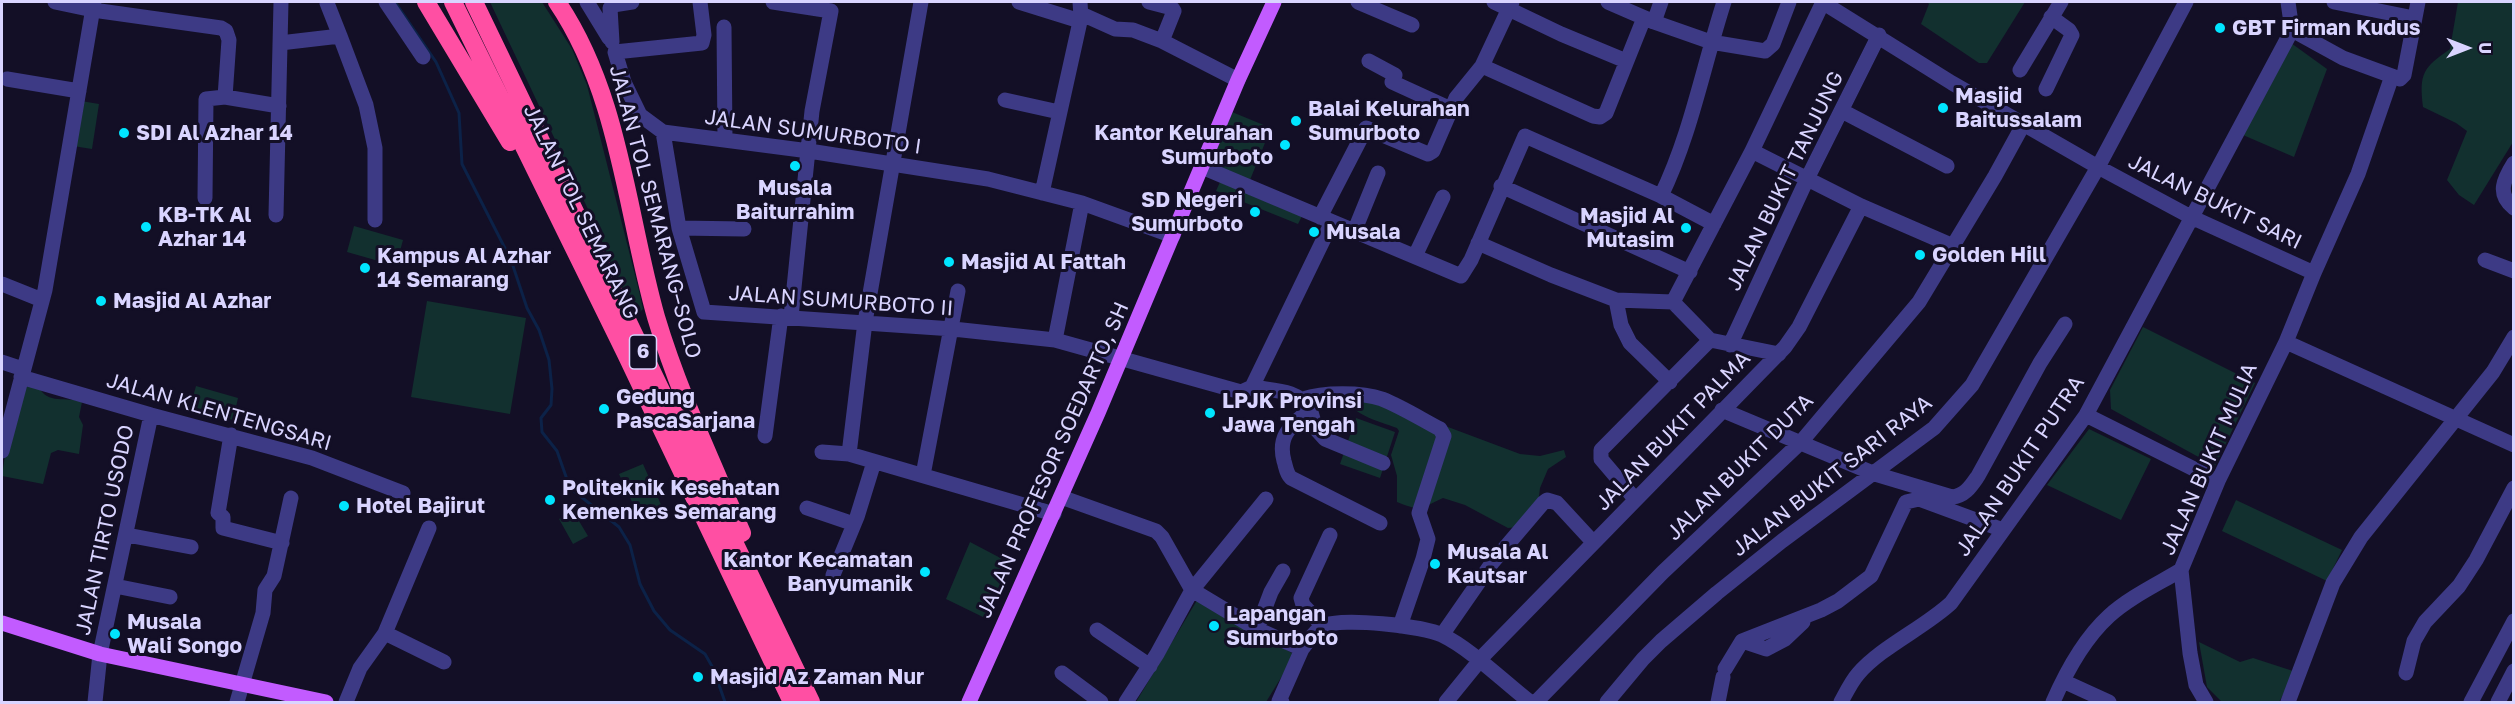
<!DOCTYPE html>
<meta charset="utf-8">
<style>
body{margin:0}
#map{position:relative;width:2515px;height:704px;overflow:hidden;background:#130f26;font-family:"Golos Text",sans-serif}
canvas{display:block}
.frame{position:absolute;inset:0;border:3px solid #d9d4ff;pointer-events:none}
.north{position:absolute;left:2437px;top:18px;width:60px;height:60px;-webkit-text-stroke:4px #130f26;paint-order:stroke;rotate:90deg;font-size:16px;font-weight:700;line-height:24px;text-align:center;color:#d9d4ff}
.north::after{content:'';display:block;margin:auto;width:21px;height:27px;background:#d9d4ff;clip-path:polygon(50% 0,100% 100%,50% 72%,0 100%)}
</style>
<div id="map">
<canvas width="2515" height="704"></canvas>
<div class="frame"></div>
<div class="north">U</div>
</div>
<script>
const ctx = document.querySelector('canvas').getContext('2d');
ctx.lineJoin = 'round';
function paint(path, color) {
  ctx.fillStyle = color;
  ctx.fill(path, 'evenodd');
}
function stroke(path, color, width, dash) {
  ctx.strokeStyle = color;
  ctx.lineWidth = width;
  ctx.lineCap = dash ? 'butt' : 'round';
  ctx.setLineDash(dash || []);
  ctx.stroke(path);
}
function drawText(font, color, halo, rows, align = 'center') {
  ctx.font = font + ' "Golos Text",sans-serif';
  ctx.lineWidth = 6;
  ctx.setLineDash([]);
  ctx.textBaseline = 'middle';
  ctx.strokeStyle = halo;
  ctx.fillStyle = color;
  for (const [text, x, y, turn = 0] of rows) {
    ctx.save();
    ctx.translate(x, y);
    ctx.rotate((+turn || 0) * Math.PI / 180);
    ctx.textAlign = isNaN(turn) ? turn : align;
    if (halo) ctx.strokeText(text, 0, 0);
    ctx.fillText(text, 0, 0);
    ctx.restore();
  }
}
const green = new Path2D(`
 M 490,2 L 542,2 L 572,49 L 587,85 L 639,291 L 643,309 L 640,312 L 634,311 L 624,296 L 595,224 Z
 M 1927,2 L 2025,2 L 1987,63 L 1979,63 L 1921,24 L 1929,4 Z
 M 2458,2 L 2513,2 L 2513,142 L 2474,205 L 2459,195 L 2447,180 L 2467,131 L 2456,123 L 2423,107 C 2419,73 2423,68 2450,49 Z
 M 2291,43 L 2327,69 L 2294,157 L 2243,135 Z
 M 81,101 L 99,104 L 92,149 L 73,146 Z
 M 1232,112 L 1271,128 L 1250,180 L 1211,164 Z
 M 1220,182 L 1302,216 L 1298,224 L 1216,191 Z
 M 354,226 L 403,240 L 396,266 L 347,252 Z
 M 427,301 L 526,318 L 510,414 L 411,397 Z
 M 2143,327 L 2255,383 L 2215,466 L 2111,409 L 2110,390 Z
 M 27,384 L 39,387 C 47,405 67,396 82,402 L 79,417 L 83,425 L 79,454 L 58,450 L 51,453 L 43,484 L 2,476 L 8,434 Z
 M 196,386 L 238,398 L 233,420 L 190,408 Z
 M 1344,393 L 1400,409 L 1520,454 L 1540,456 L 1564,450 L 1566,457 L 1548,469 L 1540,488 L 1538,505 L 1518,527 L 1508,528 L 1465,505 L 1443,498 C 1419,509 1422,512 1397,502 L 1397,476 L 1391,455 L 1399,431 L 1397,428 C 1378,421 1348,414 1344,393 Z
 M 1356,418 L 1395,432 L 1380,478 L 1340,464 Z
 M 2089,429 L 2151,459 L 2121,520 L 2047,485 Z
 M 643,464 L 662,507 L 639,517 L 619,474 Z
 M 2236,500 L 2342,550 L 2327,581 L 2222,531 Z
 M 573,511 L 588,536 L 573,544 L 559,519 Z
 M 970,542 L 1010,563 L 985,618 L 946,599 Z
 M 1199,597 L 1295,655 L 1266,702 L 1136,702 Z
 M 2199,642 L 2240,662 L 2253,658 L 2293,671 L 2293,676 L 2279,702 L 2222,702 L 2207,687 Z`);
const stream = new Path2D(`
 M 395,2 L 436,62 L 459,113 L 462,164 L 511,260 L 527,308 L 539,330 L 549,360 L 552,389 L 551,405 L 541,418 L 542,432 L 557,451 L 570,488 L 619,527 L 630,545 L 640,584 L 654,611 L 670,630 L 705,654 L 713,668 L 725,702`);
const minor = new Path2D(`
 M 55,2 L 93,10 L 221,28 L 226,31 L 229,40 L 225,97 L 279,106
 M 386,2 L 423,57
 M 587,2 L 609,38
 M 700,2 L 704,35 L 702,43 L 615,52 L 624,82 L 640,115 L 663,132 L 809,151 L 988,179 L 1082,203 L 1173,236
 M 773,2 L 831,11 L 812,111 L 791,317
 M 921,2 L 865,322 L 849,454 L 1054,514
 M 1019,2 L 1080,21
 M 1080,2 L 1081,17
 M 1358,2 L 1412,25
 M 1494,2 L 1561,34 L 1626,61
 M 1608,2 L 1654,22 L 1711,42 L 1765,51 L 1773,44 L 1789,2
 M 1822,2 L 1952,83 L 2098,167 L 2191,217 L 2314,273
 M 2334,2 L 2414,18
 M 327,3 L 340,36
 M 1654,22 L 1661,2
 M 724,27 L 725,139
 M 1162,41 L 1238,80
 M 612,42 L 610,8 L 613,5 L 632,2
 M 280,43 L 340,36 L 366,105 L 375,148 L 375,220
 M 1369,61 L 1395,75 L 1392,82 L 1451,109
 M 1482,66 L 1593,116 L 1600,117 L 1606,113 L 1644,18
 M 2020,70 L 2061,2
 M 2392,76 L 2400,79 L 2404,75 L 2418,2
 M 7,79 L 79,91
 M 2046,89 L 2072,35 L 2069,30 L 2051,17
 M 1005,100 L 1059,112
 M 1842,111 L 1947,166
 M 663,132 L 679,228 L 704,312 L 953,329 L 1055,340 L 1241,392 L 1252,387 L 1332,222
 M 1752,151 L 1861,206 L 1953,246
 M 2514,163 C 2504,179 2496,194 2514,208
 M 1202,167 L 1461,276 L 1471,260 L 1525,136 L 1661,196 L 1714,224
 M 1501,186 L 1690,272
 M 1042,193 L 1081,17 L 1086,16 L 1115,29 L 1133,30 L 1162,41 L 1174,11 L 1172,8 L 1149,2
 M 1661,196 C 1691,134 1703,67 1724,2
 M 205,198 L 206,99 L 225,97
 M 276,215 L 281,2
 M 1320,217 L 1366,128 L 1428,154 L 1433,151 L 1456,98 L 1482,66 L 1512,2
 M 679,228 L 744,229
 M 1354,232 L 1378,173
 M 1478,243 L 1551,275 L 1616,300 L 1673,302
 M 1415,256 L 1443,197
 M 2485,260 L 2514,271
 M 2,284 L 42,300
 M 1616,300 L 1621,325 L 1630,343 L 1670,382
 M 1673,302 L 1752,151 L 1823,2
 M 1673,302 L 1710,340 L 1779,354
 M 1055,340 L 1082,203
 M 2286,342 L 2514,445
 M 1730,345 L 1807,179 L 1879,35
 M 2,362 L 23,369
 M 21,377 L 151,415 L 312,458 L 403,493
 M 1252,387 C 1274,391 1297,389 1310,409 C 1292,425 1277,435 1284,461 C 1286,467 1286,473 1291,478 L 1380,523
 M 1303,399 C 1323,392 1362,392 1382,399 C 1402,407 1421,419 1440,429 L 1444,436 L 1419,513 L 1428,539 L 1423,559 L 1400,626
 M 1310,409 L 1316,429 L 1325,439 L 1383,463
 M 1722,410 L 1875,474 L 1952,497 C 1965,496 1971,486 1978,476 L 2040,363 L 2065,324
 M 2086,415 L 2218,481
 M 231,435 L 218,513 L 223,517 L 223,528 L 282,543
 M 765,436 L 781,316
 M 2,451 L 45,290 L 94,2
 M 822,452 L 849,454
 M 923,475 L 958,291
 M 1061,497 L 1156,531 L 1162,537 L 1192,590 L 1257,629 L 1302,649 C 1307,643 1315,630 1323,626 C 1341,617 1424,626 1442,635 C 1471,649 1504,682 1530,702
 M 1635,499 L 1601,459 L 1601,450 L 1710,340
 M 807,508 L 854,524
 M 127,535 L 191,547
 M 833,575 L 857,517 L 874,462
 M 115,586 L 170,597
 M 1323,626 L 1303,605 L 1301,598 L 1330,535
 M 1257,629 L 1271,592 L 1283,571
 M 1097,630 L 1150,666
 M 385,633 L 444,662
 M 1442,635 L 1492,563 L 1543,503 L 1547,500 L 1557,503 L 1593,542
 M 1742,641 L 1766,649 L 1785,639 L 1803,622
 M 1725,669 L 1742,641 L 1821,610 L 1838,601 L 1871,576 L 1906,502 L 1919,499 L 2003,530
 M 1062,673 L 1101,702
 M 2406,673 L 2414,641 L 2425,622 L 2459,586 L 2476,560 L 2514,488
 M 2063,681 L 2109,702
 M 95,702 L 100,654 L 151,415
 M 237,702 L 263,613 L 265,590 L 274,576 L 291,498
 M 346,702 L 360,668 L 385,633 L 429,528
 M 1126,702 L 1157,654 L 1192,590 L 1266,499
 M 1282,702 L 1279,701 L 1302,649
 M 1446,702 L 1485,654 L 1785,347 L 1799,327 L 1861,206
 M 1536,702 L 1663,572 L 1801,442 L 1919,302 L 1995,176 L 2023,125
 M 1607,702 L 1643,659 L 1661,641 L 1717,593 L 1782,541 L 1934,428 L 1972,385 L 2098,167 L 2186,2
 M 1718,702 L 1723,677
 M 1841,702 C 1846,693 1851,682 1858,674 C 1881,647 1924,628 1951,603 L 2086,415 L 2292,30
 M 2053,702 C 2066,672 2085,638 2109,616 C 2130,597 2158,584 2181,570
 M 2206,702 L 2196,685 L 2190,653 L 2181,570 L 2218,481 L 2286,342 L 2314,273 L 2358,174 L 2392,76 L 2343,58 L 2292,30 L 2288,2
 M 2288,702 L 2333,583 L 2361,537 L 2493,372 L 2514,337
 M 2471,702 L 2514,621
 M 2498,702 L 2514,671`);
const major = new Path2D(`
 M 2,623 L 100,654 L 326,702
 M 969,702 L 1098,413 L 1238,80 L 1274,2`);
const highway = new Path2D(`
 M 426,2 L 510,142
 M 453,2 L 625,352 L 792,702
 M 474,2 L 811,702
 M 557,2 C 620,95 626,211 656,317 C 678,391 712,462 742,533`);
const markers = [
 [2220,28,6,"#00e5ff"],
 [1943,108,6,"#00e5ff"],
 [1296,121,6,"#00e5ff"],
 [124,133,6,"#00e5ff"],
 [1285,145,6,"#00e5ff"],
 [795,166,6,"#00e5ff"],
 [1255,212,6,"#00e5ff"],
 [146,227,6,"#00e5ff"],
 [1686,228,6,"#00e5ff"],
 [1314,232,6,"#00e5ff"],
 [1920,255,6,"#00e5ff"],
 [949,262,6,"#00e5ff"],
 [365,268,6,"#00e5ff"],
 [101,301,6,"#00e5ff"],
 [604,409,6,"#00e5ff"],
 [1210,413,6,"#00e5ff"],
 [550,500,6,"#00e5ff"],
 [344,506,6,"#00e5ff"],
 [1435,564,6,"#00e5ff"],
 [925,572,6,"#00e5ff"],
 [1214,626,6,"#00e5ff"],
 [115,634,6,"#00e5ff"],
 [698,677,6,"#00e5ff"]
];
const shields = [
 [643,352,27]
];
const shieldNames = [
 ["6",643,352]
];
const poiNames = [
 ["GBT Firman Kudus",2232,28],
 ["Masjid",1955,96],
 ["Baitussalam",1955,120],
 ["Balai Kelurahan",1308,109],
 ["Sumurboto",1308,133],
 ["SDI Al Azhar 14",136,133],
 ["Kantor Kelurahan",1273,133,"right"],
 ["Sumurboto",1273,157,"right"],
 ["Musala",795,188,"center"],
 ["Baiturrahim",795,212,"center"],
 ["SD Negeri",1243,200,"right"],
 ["Sumurboto",1243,224,"right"],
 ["KB-TK Al",158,215],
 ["Azhar 14",158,239],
 ["Masjid Al",1674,216,"right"],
 ["Mutasim",1674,240,"right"],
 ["Musala",1326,232],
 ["Golden Hill",1932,255],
 ["Kampus Al Azhar",377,256],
 ["14 Semarang",377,280],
 ["Masjid Al Fattah",961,262],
 ["Masjid Al Azhar",113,301],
 ["Gedung",616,397],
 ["PascaSarjana",616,421],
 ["LPJK Provinsi",1222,401],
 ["Jawa Tengah",1222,425],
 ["Politeknik Kesehatan",562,488],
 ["Kemenkes Semarang",562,512],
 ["Hotel Bajirut",356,506],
 ["Musala Al",1447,552],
 ["Kautsar",1447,576],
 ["Kantor Kecamatan",913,560,"right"],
 ["Banyumanik",913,584,"right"],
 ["Lapangan",1226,614],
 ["Sumurboto",1226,638],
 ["Musala",127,622],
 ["Wali Songo",127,646],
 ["Masjid Az Zaman Nur",710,677]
];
const streetNames = [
 ["JALAN SUMURBOTO I",813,132,8],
 ["JALAN BUKIT TANJUNG",1785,181,-64],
 ["JALAN BUKIT SARI",2215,202,26],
 ["JALAN TOL SEMARANG",581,212,64],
 ["JALAN TOL SEMARANG–SOLO",655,212,75],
 ["JALAN SUMURBOTO II",841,301,4],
 ["JALAN KLENTENGSARI",219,412,16],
 ["JALAN BUKIT PALMA",1673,431,-46],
 ["JALAN BUKIT MULIA",2209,459,-66],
 ["JALAN PROFESOR SOEDARTO, SH",1053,460,-66],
 ["JALAN BUKIT PUTRA",2020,466,-56],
 ["JALAN BUKIT DUTA",1740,467,-45],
 ["JALAN BUKIT SARI RAYA",1832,476,-38],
 ["JALAN TIRTO USODO",105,530,-78]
];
paint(green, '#12302f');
stroke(stream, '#0c2248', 3);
stroke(minor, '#3d3a85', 15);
stroke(major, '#c25bff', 15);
stroke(highway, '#ff4fa3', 18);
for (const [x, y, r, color] of markers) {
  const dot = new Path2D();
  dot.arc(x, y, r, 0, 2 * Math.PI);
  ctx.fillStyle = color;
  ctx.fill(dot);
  stroke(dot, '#130f26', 2);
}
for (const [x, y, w] of shields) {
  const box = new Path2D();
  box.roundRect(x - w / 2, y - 17, w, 34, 4.5);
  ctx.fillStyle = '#130f26';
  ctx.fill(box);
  stroke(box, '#d9d4ff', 1.5);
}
drawText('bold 20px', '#d9d4ff', null, shieldNames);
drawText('bold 21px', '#d9d4ff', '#130f26', poiNames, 'left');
drawText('21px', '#d9d4ff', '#130f26', streetNames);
</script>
